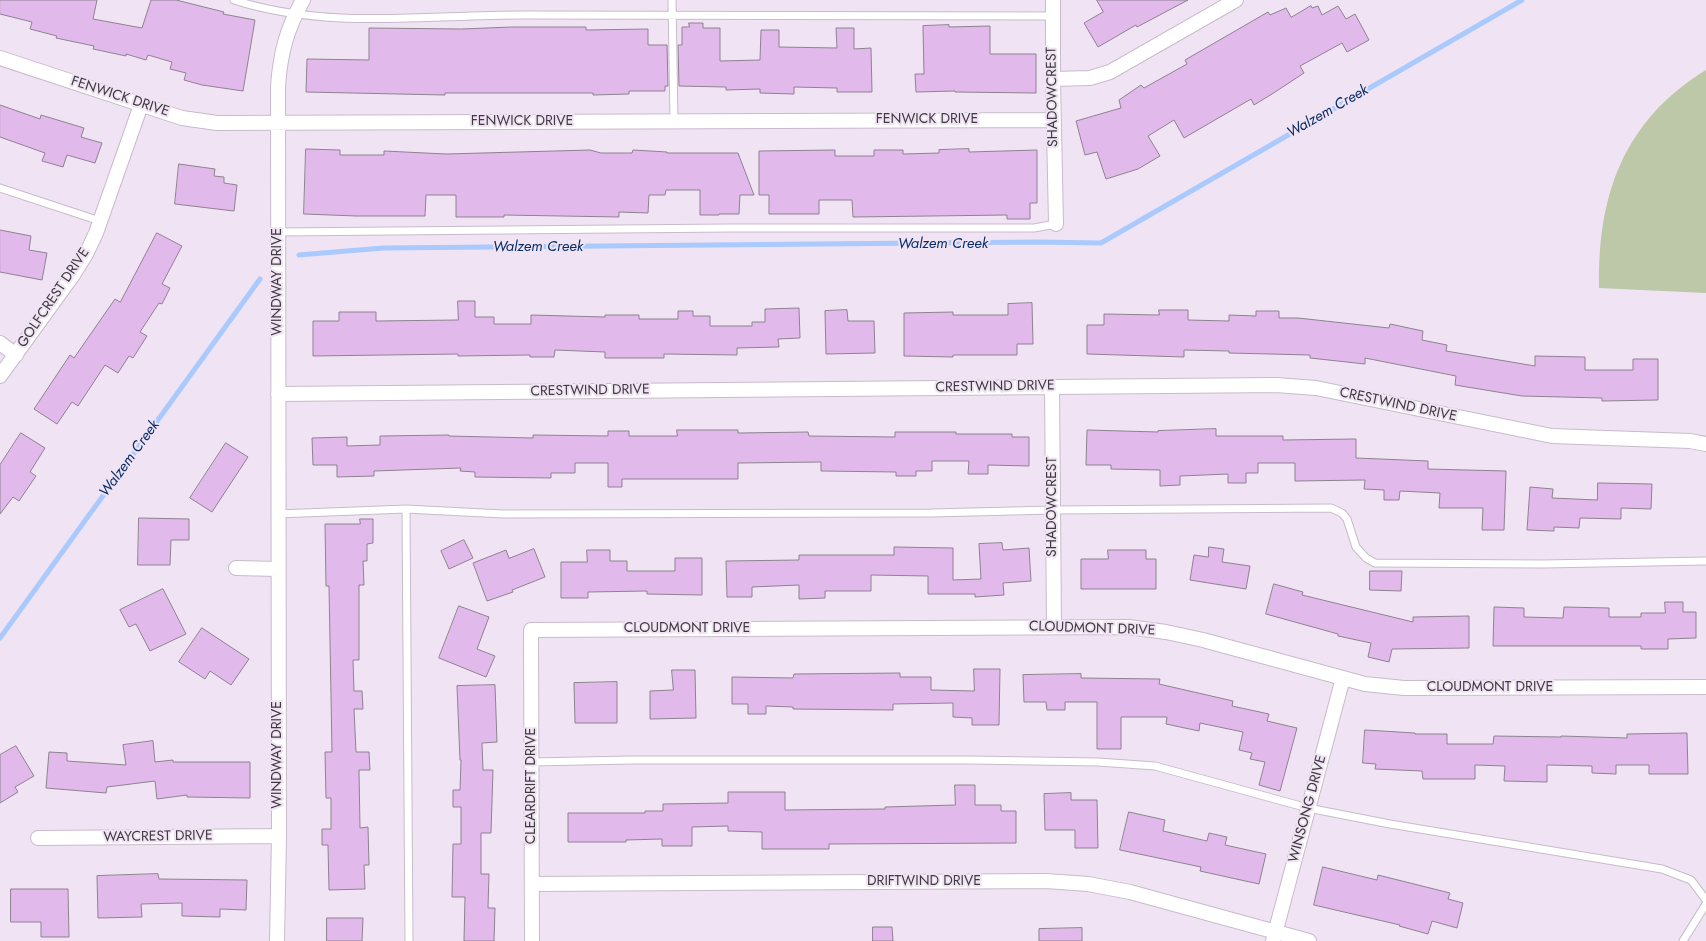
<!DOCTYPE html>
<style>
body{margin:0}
canvas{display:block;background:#f0e3f3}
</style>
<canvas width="1706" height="941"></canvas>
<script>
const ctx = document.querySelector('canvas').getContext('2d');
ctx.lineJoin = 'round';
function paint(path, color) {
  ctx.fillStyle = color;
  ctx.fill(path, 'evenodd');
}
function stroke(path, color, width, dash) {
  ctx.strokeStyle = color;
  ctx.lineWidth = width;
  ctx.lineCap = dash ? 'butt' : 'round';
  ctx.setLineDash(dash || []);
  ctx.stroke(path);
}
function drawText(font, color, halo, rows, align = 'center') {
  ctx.font = font + ' Jost,sans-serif';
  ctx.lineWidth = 4;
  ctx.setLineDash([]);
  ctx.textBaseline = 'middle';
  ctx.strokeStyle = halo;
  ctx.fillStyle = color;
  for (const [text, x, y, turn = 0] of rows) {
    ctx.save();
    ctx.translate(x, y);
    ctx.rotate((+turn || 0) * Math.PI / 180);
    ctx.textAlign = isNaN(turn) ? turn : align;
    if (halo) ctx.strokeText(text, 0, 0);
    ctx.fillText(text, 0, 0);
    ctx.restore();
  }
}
const green = new Path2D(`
 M 1706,70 L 1706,293 L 1599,288 C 1597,195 1624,120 1706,70 Z`);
const stream = new Path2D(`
 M 299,255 L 383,248 L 1037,242 L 1101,243 L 1522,0
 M 0,638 L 260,279`);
const building = new Path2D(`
 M 0,0 L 97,0 L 93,19 L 142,28 L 151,0 L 176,0 L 224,12 L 223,14 L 255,20 L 243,91 L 202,85 L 184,80 L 186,73 L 170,69 L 172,62 L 148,55 L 146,60 L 126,54 L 126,56 L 93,49 L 94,46 L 56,38 L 57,36 L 30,29 L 32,22 L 0,14 Z
 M 1097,0 L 1188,0 L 1137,27 L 1136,25 L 1098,47 L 1084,23 L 1103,12 Z
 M 1311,6 L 1312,8 L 1318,6 L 1322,15 L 1338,6 L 1346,19 L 1355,14 L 1369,40 L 1347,52 L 1342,43 L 1300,66 L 1304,73 L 1272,94 L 1254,105 L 1251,99 L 1184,138 L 1174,120 L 1148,136 L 1160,156 L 1138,169 L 1106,179 L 1097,152 L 1085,155 L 1076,121 L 1121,108 L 1119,100 L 1141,85 L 1144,88 L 1187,64 L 1185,60 L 1268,12 L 1270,15 L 1286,8 L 1291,17 Z
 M 689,23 L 703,23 L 703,28 L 720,28 L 720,61 L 760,60 L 761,30 L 779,30 L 779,47 L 837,48 L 836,28 L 854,28 L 854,49 L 871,48 L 872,92 L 837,92 L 837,88 L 794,87 L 794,94 L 760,93 L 760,89 L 726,90 L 726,87 L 679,86 L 678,45 L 682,45 L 682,27 L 689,27 Z
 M 949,25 L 949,27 L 990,26 L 990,54 L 1036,54 L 1036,93 L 955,92 L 955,91 L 916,92 L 915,74 L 924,74 L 923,26 Z
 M 512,27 L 586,27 L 586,30 L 648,29 L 648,45 L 667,45 L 668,86 L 665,86 L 665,91 L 629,91 L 629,94 L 593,95 L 593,93 L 445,93 L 445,95 L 306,92 L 307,59 L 369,60 L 369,28 L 461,29 Z
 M 0,105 L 40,119 L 41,115 L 84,128 L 81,137 L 102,143 L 95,163 L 67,155 L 63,167 L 42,161 L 45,153 L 0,137 Z
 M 306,149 L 340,150 L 340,155 L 384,155 L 384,151 L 446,154 L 590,150 L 601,153 L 632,153 L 633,150 L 667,152 L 667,153 L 738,153 L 754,195 L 740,195 L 739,214 L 719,214 L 719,215 L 700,215 L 700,190 L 666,190 L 665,195 L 649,195 L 648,213 L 619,212 L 619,217 L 504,215 L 504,217 L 456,217 L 456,195 L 426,195 L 425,216 L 356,216 L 304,214 Z
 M 969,149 L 969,152 L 1037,150 L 1037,203 L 1030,203 L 1030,219 L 1007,219 L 1007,215 L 853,217 L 852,200 L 819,200 L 819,214 L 769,214 L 769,195 L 759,195 L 759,151 L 835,150 L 835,156 L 874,156 L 874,150 L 903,150 L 903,154 L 939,153 L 939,150 Z
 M 179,164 L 215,169 L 214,176 L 224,177 L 224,183 L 237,185 L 234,211 L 175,204 Z
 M 0,230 L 31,236 L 29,250 L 47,253 L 42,280 L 0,272 Z
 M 157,233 L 182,246 L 162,284 L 170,288 L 162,304 L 159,303 L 140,332 L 147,336 L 133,358 L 129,356 L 118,373 L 105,365 L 78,406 L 72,402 L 57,424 L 34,409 L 70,355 L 74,358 L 115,299 L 120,302 Z
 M 458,301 L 475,301 L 475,317 L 494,317 L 494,324 L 531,324 L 531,315 L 605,317 L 605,315 L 639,315 L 639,319 L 678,319 L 678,311 L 693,311 L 693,316 L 710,316 L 710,326 L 752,326 L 752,322 L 765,322 L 765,309 L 799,308 L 800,338 L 778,339 L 779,347 L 737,348 L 737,355 L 664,354 L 664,358 L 605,358 L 605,352 L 555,350 L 554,357 L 530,357 L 530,355 L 458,356 L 458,354 L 313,356 L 313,321 L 339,321 L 339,312 L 376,312 L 376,321 L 458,320 Z
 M 1032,303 L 1033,344 L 1017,344 L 1017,355 L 953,355 L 953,357 L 904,356 L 904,313 L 953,312 L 953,315 L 1008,315 L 1008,304 Z
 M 847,310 L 848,321 L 874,321 L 875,353 L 826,354 L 825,311 Z
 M 1159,310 L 1188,310 L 1188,320 L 1229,321 L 1229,315 L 1256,316 L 1256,311 L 1279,311 L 1279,318 L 1298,318 L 1389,328 L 1390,324 L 1423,331 L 1422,340 L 1447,345 L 1446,351 L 1535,366 L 1535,356 L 1585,357 L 1585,370 L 1633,370 L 1633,359 L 1658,359 L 1658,400 L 1602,401 L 1602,398 L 1522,396 L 1455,385 L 1456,376 L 1365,358 L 1365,364 L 1310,358 L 1310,355 L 1229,353 L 1229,351 L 1184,350 L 1184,357 L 1087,354 L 1087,325 L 1104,325 L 1104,314 L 1159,315 Z
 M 1216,429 L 1216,436 L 1283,436 L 1283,440 L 1356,439 L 1356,458 L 1428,461 L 1428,469 L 1506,471 L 1504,530 L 1482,530 L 1483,508 L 1439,508 L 1440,493 L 1400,491 L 1399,500 L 1384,500 L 1384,490 L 1364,489 L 1365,480 L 1295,481 L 1295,463 L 1258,463 L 1258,473 L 1246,473 L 1246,483 L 1228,483 L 1228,474 L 1180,476 L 1180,485 L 1160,486 L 1160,470 L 1111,469 L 1111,465 L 1086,465 L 1087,430 L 1158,432 L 1158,431 Z
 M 677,430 L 738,430 L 738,433 L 808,432 L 809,436 L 895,437 L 895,432 L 956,432 L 956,434 L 1012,434 L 1012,437 L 1029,437 L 1029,466 L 988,465 L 988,474 L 968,474 L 969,461 L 932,461 L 932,471 L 916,471 L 916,476 L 896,476 L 896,472 L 821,471 L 821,462 L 738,463 L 738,479 L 622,479 L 622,487 L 608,487 L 608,463 L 575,463 L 575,473 L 551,473 L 551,478 L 475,477 L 475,472 L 460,471 L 461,468 L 374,471 L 374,476 L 337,477 L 337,465 L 313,465 L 312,438 L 347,437 L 347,446 L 380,445 L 380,436 L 449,435 L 449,436 L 533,438 L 533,435 L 608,436 L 608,431 L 629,431 L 629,436 L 677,436 Z
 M 21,433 L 45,448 L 30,472 L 36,476 L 19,501 L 13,497 L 0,514 L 0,465 Z
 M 226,443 L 248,457 L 212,512 L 190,498 Z
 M 1598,483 L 1652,484 L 1651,509 L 1621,508 L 1621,519 L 1580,518 L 1579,528 L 1554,527 L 1554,531 L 1527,530 L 1530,487 L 1553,489 L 1552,498 L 1597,500 Z
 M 139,518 L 189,519 L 189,540 L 171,540 L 170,565 L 138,565 Z
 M 360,519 L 373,519 L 373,543 L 367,544 L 367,561 L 363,561 L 364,585 L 359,585 L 359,660 L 353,660 L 354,691 L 362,691 L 363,709 L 354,709 L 356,752 L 369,752 L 370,770 L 359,770 L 360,828 L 368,827 L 369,865 L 364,865 L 365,889 L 329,890 L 328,845 L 322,845 L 322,829 L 331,829 L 331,798 L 326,798 L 325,752 L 332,752 L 329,586 L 326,586 L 325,524 L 360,524 Z
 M 464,540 L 473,558 L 449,569 L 441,551 Z
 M 1002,543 L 1003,550 L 1029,548 L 1031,581 L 1003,583 L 1004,595 L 975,597 L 975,594 L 928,594 L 928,576 L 871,575 L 871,591 L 825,591 L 825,598 L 799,599 L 799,585 L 752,587 L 752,597 L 727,597 L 726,561 L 799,560 L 799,555 L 894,555 L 894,547 L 953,548 L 953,580 L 981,579 L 979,544 Z
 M 1209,547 L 1224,549 L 1222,562 L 1250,566 L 1246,589 L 1190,580 L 1194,555 L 1208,557 Z
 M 534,549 L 545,577 L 512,590 L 513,592 L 487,601 L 473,563 L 506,550 L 509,558 Z
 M 587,550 L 610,550 L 610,561 L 627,561 L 627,571 L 675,571 L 675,558 L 702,558 L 702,595 L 647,594 L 647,591 L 588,592 L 588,598 L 561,598 L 561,562 L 587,562 Z
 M 1108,550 L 1146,550 L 1146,559 L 1156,559 L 1156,589 L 1081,589 L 1081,559 L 1108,559 Z
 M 1370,571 L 1402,571 L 1401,591 L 1370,590 Z
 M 1274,584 L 1303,592 L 1302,595 L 1413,622 L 1413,617 L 1469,616 L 1469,648 L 1392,649 L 1389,662 L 1368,657 L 1371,643 L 1338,636 L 1338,634 L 1266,614 Z
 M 163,589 L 186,634 L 150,651 L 136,624 L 129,627 L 120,610 Z
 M 1665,602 L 1683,602 L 1683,612 L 1696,612 L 1696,638 L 1668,639 L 1668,649 L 1641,649 L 1641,646 L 1493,646 L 1494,607 L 1524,608 L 1524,617 L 1563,618 L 1564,607 L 1609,608 L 1609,617 L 1641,617 L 1641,613 L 1665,613 Z
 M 459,606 L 489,617 L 477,649 L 495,656 L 486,677 L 439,658 Z
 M 202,628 L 249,659 L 231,685 L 210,671 L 205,679 L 179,662 Z
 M 974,669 L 1000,669 L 999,725 L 972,725 L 972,718 L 953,717 L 953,703 L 893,704 L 893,710 L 793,709 L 793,707 L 766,706 L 766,714 L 748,714 L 748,704 L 732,704 L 732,677 L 793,678 L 794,674 L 900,673 L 900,677 L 931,677 L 931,690 L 974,691 Z
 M 672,670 L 695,670 L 696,718 L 650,719 L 650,691 L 673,690 Z
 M 1081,674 L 1081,678 L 1160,679 L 1159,684 L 1233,701 L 1232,706 L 1269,714 L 1267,721 L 1297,728 L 1280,791 L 1259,785 L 1265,762 L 1250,759 L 1252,753 L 1239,750 L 1243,732 L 1200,723 L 1199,731 L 1166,724 L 1167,717 L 1121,717 L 1121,749 L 1097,749 L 1097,702 L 1065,702 L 1065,710 L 1047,710 L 1046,702 L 1024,702 L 1023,675 Z
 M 617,682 L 617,723 L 575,723 L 574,683 Z
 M 495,685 L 497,742 L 482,743 L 483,770 L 493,770 L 491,833 L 481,833 L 481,874 L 489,874 L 488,908 L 495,908 L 494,941 L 464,941 L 465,897 L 452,897 L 453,844 L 461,844 L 461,807 L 453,807 L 453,790 L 460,790 L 461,760 L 460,760 L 457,686 Z
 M 1365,730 L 1415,733 L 1415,734 L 1447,734 L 1447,744 L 1493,744 L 1494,736 L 1561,737 L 1561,736 L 1627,738 L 1627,734 L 1687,733 L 1688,774 L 1649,774 L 1649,765 L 1616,765 L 1616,774 L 1592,773 L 1592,766 L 1547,765 L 1547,782 L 1504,781 L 1505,766 L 1475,765 L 1475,779 L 1423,779 L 1422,771 L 1375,769 L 1376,764 L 1363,763 Z
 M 153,741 L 155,762 L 173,760 L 173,762 L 250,762 L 250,798 L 187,797 L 187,795 L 157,799 L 155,781 L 107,787 L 106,793 L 46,788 L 49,752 L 67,753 L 67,761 L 126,765 L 123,745 Z
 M 16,746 L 34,776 L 15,787 L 18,792 L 0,803 L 0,755 Z
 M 955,785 L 975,785 L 975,805 L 1001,805 L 1001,811 L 1016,811 L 1016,843 L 829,844 L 829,849 L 762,849 L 762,832 L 728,831 L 728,826 L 692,827 L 692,846 L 662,846 L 662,839 L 626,840 L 626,842 L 568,842 L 568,813 L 645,813 L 645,811 L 663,811 L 663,804 L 728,803 L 728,792 L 785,792 L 785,810 L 885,809 L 885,807 L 955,805 Z
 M 1071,793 L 1071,800 L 1097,800 L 1098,848 L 1075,848 L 1075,830 L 1045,830 L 1044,794 Z
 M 1129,812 L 1165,820 L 1163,831 L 1207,841 L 1209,833 L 1227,837 L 1225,845 L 1266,854 L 1259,884 L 1200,871 L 1201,867 L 1120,850 Z
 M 1323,867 L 1377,880 L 1378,875 L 1450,893 L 1448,899 L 1463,903 L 1457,928 L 1432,921 L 1428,934 L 1399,926 L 1400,925 L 1314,905 Z
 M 158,874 L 159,879 L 247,880 L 246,910 L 220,909 L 220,917 L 182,916 L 182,903 L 141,904 L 142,917 L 98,918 L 97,876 Z
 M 11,889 L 68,889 L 69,937 L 41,937 L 41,922 L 11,922 Z
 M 327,918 L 363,918 L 362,941 L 327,941 Z
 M 873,927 L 892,927 L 893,941 L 873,941 Z
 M 1082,928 L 1082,941 L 1039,941 L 1039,929 Z`);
const lane = new Path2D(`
 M 234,0 C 326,30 426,15 521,15 C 698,15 875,14 1053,16
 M 672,0 L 674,121
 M 0,188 L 100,221
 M 279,232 L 730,228 L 1034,228 L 1056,224
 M 406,509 L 409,941
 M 278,514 L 406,509 L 503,514 L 932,513 L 1053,510 L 1331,508 L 1342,513 L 1347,519 L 1356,547 L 1366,558 L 1375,563 L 1543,564 L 1706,561
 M 532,762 L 632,760 L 970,760 L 1098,762 L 1155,766 L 1308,808 L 1390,824 L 1662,869 L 1691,880 L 1706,900
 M 1683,941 L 1706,904`);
const street = new Path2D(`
 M 1053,0 L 1053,79 L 1056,224
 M 0,58 L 182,118 L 217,123 L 1053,120
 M 1053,79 L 1090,78 L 1110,72 L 1236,0
 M 0,343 L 16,355
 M 0,376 L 73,275 L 86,254 L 96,233 L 141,105
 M 1052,387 L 1054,627
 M 278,394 L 1276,385 L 1316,388 L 1552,436 L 1690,441 L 1706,444
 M 236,568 L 278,569
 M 38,838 L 279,836
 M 532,884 L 1046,881 L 1088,884 L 1130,892 L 1309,941
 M 277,941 L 279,836 L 278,87 C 280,54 287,28 303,0
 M 532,941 L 531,630 L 1128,627 L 1166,632 L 1203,640 L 1365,684 L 1404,688 L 1706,687
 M 1273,941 L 1343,678`);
const streetNames = [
 ["FENWICK DRIVE",120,97,18],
 ["SHADOWCREST",1053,97,-91],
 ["FENWICK DRIVE",927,120],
 ["FENWICK DRIVE",522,122],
 ["WINDWAY DRIVE",278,282,-90],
 ["GOLFCREST DRIVE",54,298,-56],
 ["CRESTWIND DRIVE",995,387,-1],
 ["CRESTWIND DRIVE",590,391,-1],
 ["CRESTWIND DRIVE",1398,405,12],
 ["SHADOWCREST",1053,507,-90],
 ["CLOUDMONT DRIVE",687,629],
 ["CLOUDMONT DRIVE",1092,629,2],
 ["CLOUDMONT DRIVE",1490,688],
 ["WINDWAY DRIVE",278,755,-90],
 ["CLEARDRIFT DRIVE",532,786,-90],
 ["WINSONG DRIVE",1308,809,-75],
 ["WAYCREST DRIVE",158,837,-1],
 ["DRIFTWIND DRIVE",924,882]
];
const waterNames = [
 ["Walzem Creek",1328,112,-30],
 ["Walzem Creek",943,244],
 ["Walzem Creek",538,247],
 ["Walzem Creek",130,459,-54]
];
paint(green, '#bcc8a7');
stroke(stream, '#aac9fc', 5);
paint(building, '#e1baeb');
stroke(building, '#8e8291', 1);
stroke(lane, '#c8bbcb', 9);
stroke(street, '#c8bbcb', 16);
stroke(lane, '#fff', 7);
stroke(street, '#fff', 14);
drawText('14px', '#3f3a40', '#f0e3f3', streetNames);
drawText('italic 15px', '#092e67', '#f0e3f3', waterNames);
</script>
